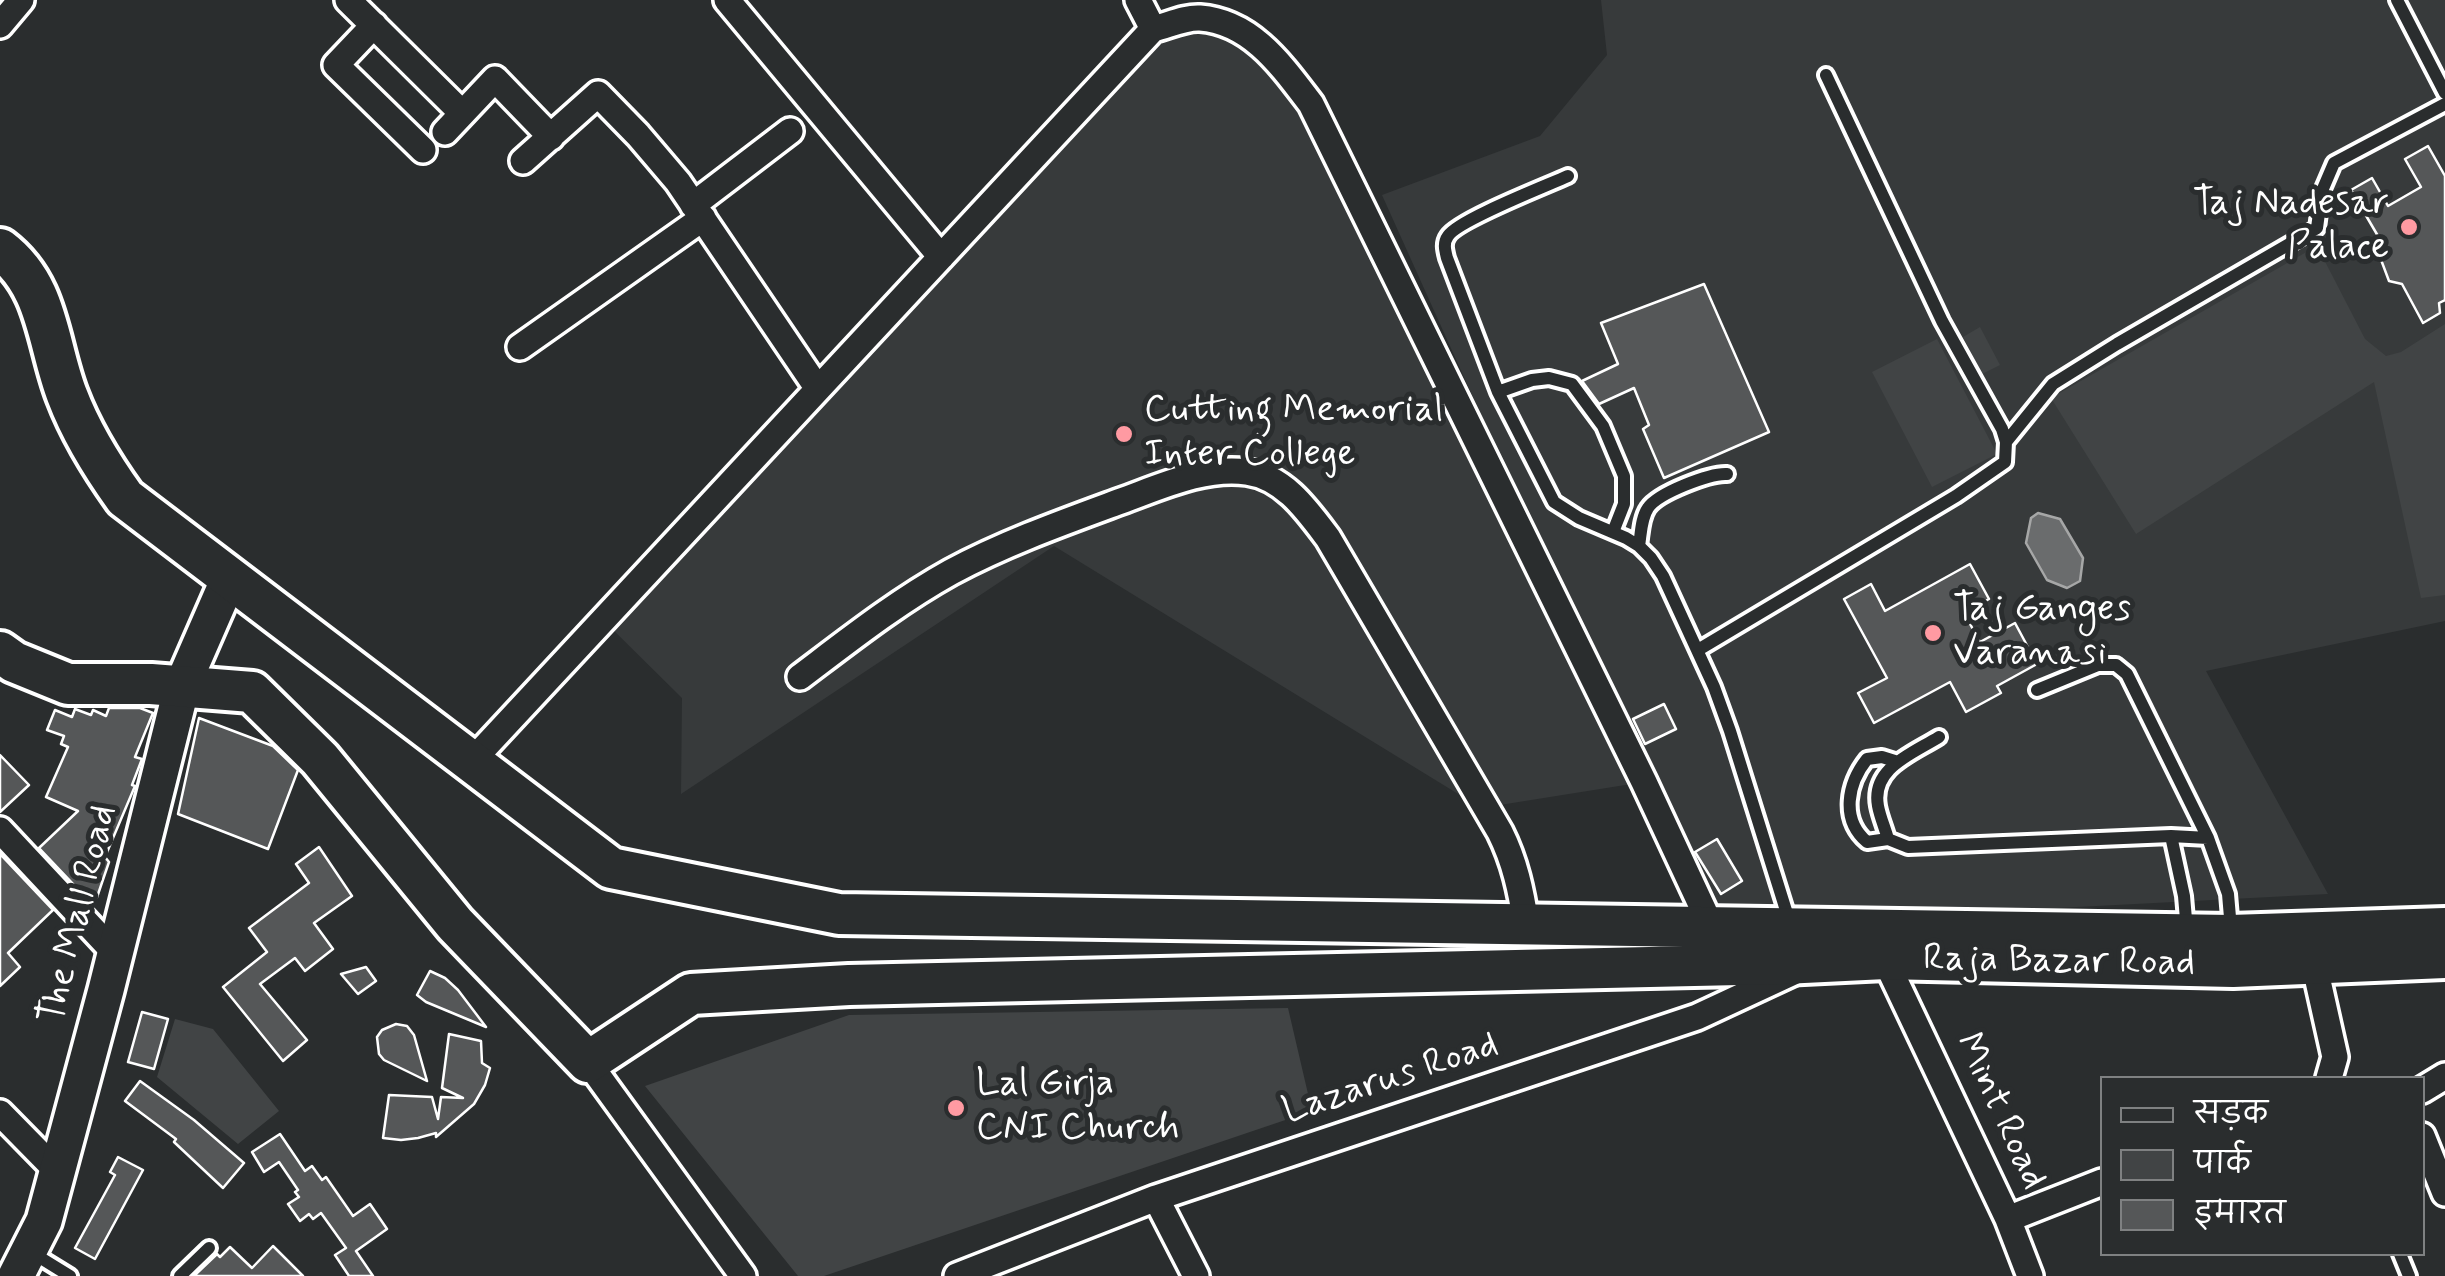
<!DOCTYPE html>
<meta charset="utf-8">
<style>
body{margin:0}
#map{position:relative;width:2445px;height:1276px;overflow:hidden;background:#2a2d2e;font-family:Mynerve,"Playpen Sans Deva",sans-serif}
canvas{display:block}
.legend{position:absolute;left:2100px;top:1076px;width:325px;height:180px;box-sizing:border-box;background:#2a2d2e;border:2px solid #7f8182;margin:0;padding:12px 18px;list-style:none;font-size:30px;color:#fff}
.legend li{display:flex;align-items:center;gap:20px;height:50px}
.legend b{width:50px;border:2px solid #7f8182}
</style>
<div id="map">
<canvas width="2445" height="1276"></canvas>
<ul class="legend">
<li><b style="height:12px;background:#2a2d2e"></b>सड़क</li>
<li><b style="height:28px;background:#414445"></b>पार्क</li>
<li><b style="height:28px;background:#555758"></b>इमारत</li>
</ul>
</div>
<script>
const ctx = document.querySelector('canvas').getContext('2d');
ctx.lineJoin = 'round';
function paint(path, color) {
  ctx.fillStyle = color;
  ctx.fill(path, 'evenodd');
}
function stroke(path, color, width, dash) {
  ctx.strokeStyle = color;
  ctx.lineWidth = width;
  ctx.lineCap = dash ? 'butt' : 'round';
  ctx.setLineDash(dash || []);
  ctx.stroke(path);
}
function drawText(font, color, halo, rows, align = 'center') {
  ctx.font = font + ' Mynerve,sans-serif';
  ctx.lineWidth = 10;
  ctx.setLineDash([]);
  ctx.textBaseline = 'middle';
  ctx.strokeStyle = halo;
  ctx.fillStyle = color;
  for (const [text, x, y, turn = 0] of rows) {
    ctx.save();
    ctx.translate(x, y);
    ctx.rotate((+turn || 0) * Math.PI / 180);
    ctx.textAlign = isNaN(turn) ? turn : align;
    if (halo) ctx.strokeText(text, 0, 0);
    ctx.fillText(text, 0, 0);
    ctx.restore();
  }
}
const built = new Path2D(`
 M 1601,0 L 2445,0 L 2445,621 L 2206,671 L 2328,894 L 1711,926 L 1382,195 L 1540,136 L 1607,55 Z
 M 1197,18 L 1274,55 L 1644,782 L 1481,808 L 1054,546 L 681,794 L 682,698 L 603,620 L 1153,29 Z`);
const green = new Path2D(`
 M 2317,246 L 2365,339 L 2386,356 L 2401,352 L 2445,324 L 2445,595 L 2421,598 L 2374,382 L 2136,534 L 2051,398 Z
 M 1980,327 L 2000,365 L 1982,374 L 1963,337 Z
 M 1937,339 L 1997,454 L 1932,487 L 1872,372 Z
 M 1288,1008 L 1312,1111 L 824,1276 L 798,1276 L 645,1086 L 849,1015 Z
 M 175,1019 L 213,1029 L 279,1111 L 238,1144 L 157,1077 Z`);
const water = new Path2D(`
 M 2038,513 L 2060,519 L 2083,558 L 2080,581 L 2067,588 L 2047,580 L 2026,543 L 2031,518 Z`);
const building = new Path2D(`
 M 2428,146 L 2445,176 L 2445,300 L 2439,303 L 2440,313 L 2423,323 L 2402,284 L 2389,281 L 2380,257 L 2385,248 L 2351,190 L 2372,178 L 2388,206 L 2421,187 L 2405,159 Z
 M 1704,284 L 1769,432 L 1664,478 L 1643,429 L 1649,425 L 1634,388 L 1599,404 L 1582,381 L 1618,364 L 1601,323 Z
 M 1970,564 L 1989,599 L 1964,613 L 1980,642 L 2015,623 L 2037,664 L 1997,686 L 2001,693 L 1966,712 L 1950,682 L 1874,723 L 1858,693 L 1887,678 L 1844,599 L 1871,584 L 1885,611 Z
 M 1664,704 L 1676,729 L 1645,744 L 1633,719 Z
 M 109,708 L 140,708 L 153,713 L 135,757 L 142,759 L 132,785 L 135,786 L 105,857 L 109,862 L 94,906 L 39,848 L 78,811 L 46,797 L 68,747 L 61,744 L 64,736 L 47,730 L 55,710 L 72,717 L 75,709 L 91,715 L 93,710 L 106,716 Z
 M 199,718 L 273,746 L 298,770 L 268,849 L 178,814 Z
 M 0,755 L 29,785 L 0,812 Z
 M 1717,839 L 1742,881 L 1721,894 L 1695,852 Z
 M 319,847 L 352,896 L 314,923 L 333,949 L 305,971 L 295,958 L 260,984 L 307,1040 L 283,1061 L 223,987 L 267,952 L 249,928 L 309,883 L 296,864 Z
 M 0,854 L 53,910 L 8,953 L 20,967 L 0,986 Z
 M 366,967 L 376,981 L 358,994 L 341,974 Z
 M 430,971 L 445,978 L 458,990 L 486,1027 L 426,1002 L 417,995 Z
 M 142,1012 L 168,1019 L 154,1069 L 128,1062 Z
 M 396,1024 L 407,1026 L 414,1035 L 427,1081 L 384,1060 L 379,1054 L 377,1037 L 382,1030 Z
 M 449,1034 L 481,1041 L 482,1063 L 490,1068 L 485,1085 L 474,1104 L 436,1137 L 436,1133 L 418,1138 L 401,1140 L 383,1138 L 389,1095 L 432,1097 L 438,1119 L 441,1097 L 463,1098 L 442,1088 Z
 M 140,1081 L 194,1120 L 244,1163 L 223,1188 L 174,1142 L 176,1139 L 125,1101 Z
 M 280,1134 L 305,1171 L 312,1166 L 322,1180 L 326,1177 L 353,1216 L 370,1204 L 387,1229 L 356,1251 L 373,1276 L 349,1276 L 335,1255 L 346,1248 L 321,1213 L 313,1219 L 309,1214 L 300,1221 L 288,1204 L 299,1197 L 295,1192 L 298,1190 L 279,1162 L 264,1172 L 252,1152 Z
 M 118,1157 L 143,1170 L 95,1259 L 75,1248 L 115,1175 L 110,1172 Z
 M 273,1246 L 303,1276 L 194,1276 L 217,1254 L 220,1257 L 230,1247 L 252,1268 Z`);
const lane = new Path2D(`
 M 2397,0 L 2445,93
 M 1826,75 L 1942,321 L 2002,429 L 2006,442
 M 1568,176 C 1546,186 1458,220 1448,236 C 1443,243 1445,250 1447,258 L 1498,392 L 1554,502 L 1579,518 L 1626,538 L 1639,546 L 1651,558 L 1663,576 L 1714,687 L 1730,731 L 1789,920
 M 1498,392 L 1532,380 L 1549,378 L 1572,384 L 1603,426 L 1624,476 L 1624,504 L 1613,532
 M 1639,546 C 1641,534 1641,518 1648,508 C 1658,493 1710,473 1727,474
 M 1698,650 L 1956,496 L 2005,462 L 2006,442 L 2053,384 L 2117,344 L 2317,228 L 2322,191 L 2334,163 L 2445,104
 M 2037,690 L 2098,665 L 2116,665 L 2127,674 L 2208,838
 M 1939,737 C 1912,754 1871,768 1878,806 C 1880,817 1885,828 1888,839 L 1908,847 L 2171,836 L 2208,838 L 2228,894 L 2231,929
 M 2171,836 L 2184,896 L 2187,931
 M 1888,839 L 1867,842 C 1840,819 1848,783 1867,759 L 1882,757 L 1898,762
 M 31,1252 L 70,1276
 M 2400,1254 L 2409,1276
 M 180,1276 L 209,1248`);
const street = new Path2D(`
 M 348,0 L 462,113
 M 727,0 L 941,257
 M 1138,0 L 1153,29
 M 0,25 L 21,0
 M 374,25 L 336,65 L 423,150
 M 445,132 L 495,79 L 551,137
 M 523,161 L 598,94 L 638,135 L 678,182 L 818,389
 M 693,205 L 790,131
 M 520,347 L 703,218
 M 800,677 C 849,640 897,602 951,572 C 1005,543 1064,522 1121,501 C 1160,487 1204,466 1247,472 C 1284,477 1307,510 1328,538 L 1500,832 C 1515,862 1521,891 1526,924
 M 471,762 L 1153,29 C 1167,26 1185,17 1200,18 C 1252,22 1282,66 1311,104 L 1644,782 L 1711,926
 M 0,830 L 115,953
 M 1880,949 L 2008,1219 L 2030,1276
 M 2314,963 L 2335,1057 L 2329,1078
 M 588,1062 L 743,1276
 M 2422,1090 L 2445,1076
 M 0,1113 L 57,1171
 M 2422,1136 L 2445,1193
 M 1156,1198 L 1196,1276
 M 2008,1219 L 2102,1182
 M 957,1276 L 1156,1198 L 1697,1017 L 1798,970`);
const secondary = new Path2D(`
 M 16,1276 L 44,1221 L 106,990 L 182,686 L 230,576`);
const primary = new Path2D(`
 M 0,249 C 49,286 47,343 67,395 C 81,432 102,466 125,498 L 611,868 L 839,914 L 2231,935 L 2445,928
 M 0,652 L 14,662 L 68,684 L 151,684 L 252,692 L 320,759 L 455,924 L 588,1062 L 691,994 L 849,985 L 1783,964 L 1885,959 L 2233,967 L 2445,958`);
const markers = [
 [2409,227,10,"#ff9aa2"],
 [1124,434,10,"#ff9aa2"],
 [1933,633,10,"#ff9aa2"],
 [956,1108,10,"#ff9aa2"]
];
const poiNames = [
 ["Taj Nadesar",2389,205,"right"],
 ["Palace",2389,249,"right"],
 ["Cutting Memorial",1144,412],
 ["Inter College",1144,456],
 ["Taj Ganges",1953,611],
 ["Varanasi",1953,655],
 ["Lal Girja",976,1086],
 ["CNI Church",976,1130]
];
const streetNames = [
 ["The Mall Road",80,915,-76],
 ["Raja Bazar Road",2059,963,1],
 ["Lazarus Road",1391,1080,-18],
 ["Mint Road",1999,1112,65]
];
paint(built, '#373a3b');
paint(green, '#414445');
paint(water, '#6a6c6d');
stroke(water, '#a6a7a7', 2.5);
paint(building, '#555758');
stroke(building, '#fff', 2.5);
stroke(lane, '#fff', 20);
stroke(street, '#fff', 32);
stroke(secondary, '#fff', 42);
stroke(primary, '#fff', 48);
stroke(lane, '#2a2d2e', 12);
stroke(street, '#2a2d2e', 25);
stroke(secondary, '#2a2d2e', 35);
stroke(primary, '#2a2d2e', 40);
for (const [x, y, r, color] of markers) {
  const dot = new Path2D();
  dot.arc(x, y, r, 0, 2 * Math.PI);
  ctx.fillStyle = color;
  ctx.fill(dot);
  stroke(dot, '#2a2d2e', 4);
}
drawText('38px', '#fff', '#2a2d2e', poiNames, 'left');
drawText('38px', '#fff', '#2a2d2e', streetNames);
</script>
